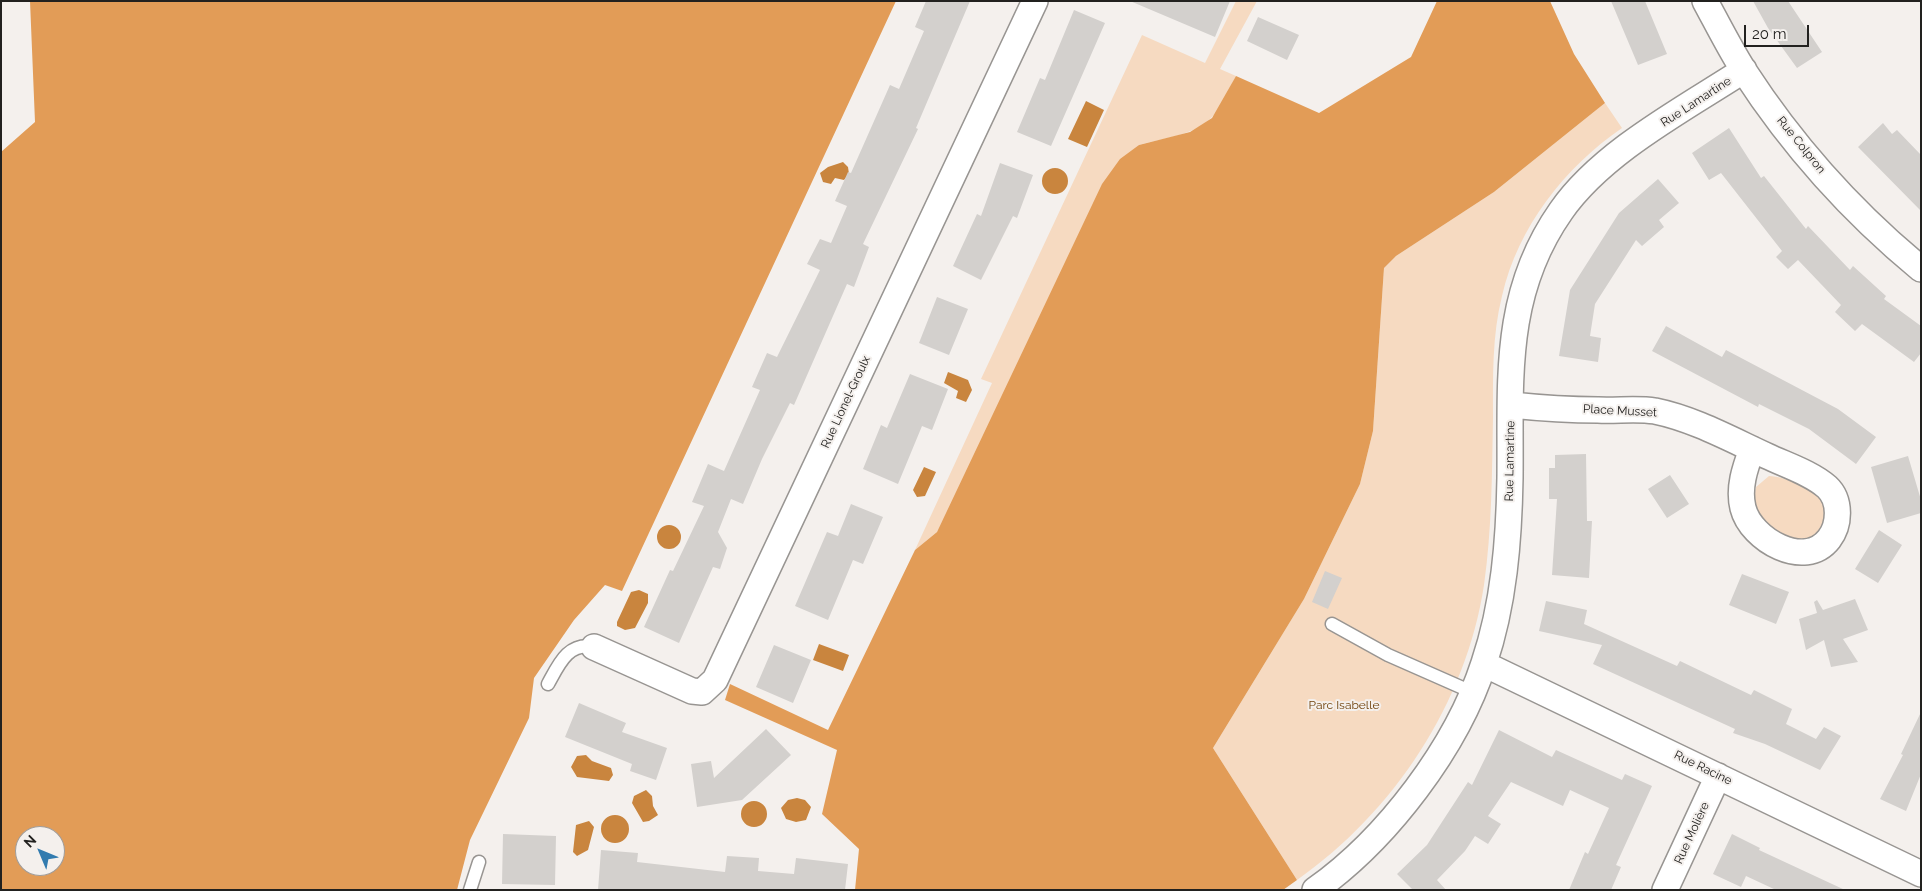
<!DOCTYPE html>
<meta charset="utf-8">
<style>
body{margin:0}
#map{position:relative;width:1922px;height:891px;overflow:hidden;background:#f4f0ed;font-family:Raleway,sans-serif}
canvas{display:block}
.frame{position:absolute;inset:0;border:2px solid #22211f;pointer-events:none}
.north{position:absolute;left:15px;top:826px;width:50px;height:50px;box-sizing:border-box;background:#f4f0ed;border:1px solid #a09d9b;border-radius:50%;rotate:315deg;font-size:14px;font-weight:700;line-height:20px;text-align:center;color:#22211f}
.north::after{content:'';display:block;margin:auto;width:18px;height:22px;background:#327baf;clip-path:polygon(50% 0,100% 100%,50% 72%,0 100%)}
.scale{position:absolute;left:1744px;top:25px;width:65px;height:22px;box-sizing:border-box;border:2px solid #22211f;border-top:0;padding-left:6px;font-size:15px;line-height:18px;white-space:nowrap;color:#22211f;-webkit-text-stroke:4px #f4f0ed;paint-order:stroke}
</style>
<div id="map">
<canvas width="1922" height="891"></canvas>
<div class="frame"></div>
<div class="north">N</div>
<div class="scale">20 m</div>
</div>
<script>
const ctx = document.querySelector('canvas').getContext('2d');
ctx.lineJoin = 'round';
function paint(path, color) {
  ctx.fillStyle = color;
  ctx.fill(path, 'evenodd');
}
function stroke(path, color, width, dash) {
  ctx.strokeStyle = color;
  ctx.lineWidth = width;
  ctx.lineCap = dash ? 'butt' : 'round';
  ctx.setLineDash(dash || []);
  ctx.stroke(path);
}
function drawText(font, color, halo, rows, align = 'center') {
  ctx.font = font + ' Raleway,sans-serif';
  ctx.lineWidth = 4;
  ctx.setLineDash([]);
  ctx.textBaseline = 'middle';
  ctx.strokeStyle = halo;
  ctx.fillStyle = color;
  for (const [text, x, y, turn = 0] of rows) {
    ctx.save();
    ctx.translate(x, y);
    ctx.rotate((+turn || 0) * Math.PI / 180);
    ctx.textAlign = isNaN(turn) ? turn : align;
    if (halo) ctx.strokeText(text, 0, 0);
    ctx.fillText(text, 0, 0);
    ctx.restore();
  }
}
const green = new Path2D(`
 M 1236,1 L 1257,1 L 1220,69 L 1236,76 C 1229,90 1223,106 1212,117 C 1194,136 1163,138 1139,145 L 937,532 L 915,550 L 992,383 L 981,379 L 1142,35 L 1205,63 Z
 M 1605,103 L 1622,128 C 1564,168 1518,227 1502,296 C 1492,336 1493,376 1493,417 C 1492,473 1492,529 1484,585 C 1466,703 1394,812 1297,880 L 1213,748 L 1304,599 L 1360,484 L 1373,431 L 1384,268 L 1396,256 L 1494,192 Z
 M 1769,476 C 1784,476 1825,492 1826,510 C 1827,516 1824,524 1823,530 C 1819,532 1815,538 1811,539 C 1796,546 1767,530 1759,517 C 1754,508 1754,496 1756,487 Z`);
const forest = new Path2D(`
 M 30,1 L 896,1 L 622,591 L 605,585 L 574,620 L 534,678 L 529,718 L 470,840 L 457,890 L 1,890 L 1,152 L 35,122 ZM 25,836 L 55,836 L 55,866 L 25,866 Z
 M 1437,1 L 1550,1 L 1574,54 L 1605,103 L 1494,192 L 1396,256 L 1384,268 L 1373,431 L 1360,484 L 1304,599 L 1213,748 L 1297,880 L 1283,890 L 855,890 L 859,849 L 822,814 L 837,750 L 725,700 L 730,684 L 828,730 L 915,550 L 937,532 L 1102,184 L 1120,159 L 1139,145 L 1190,132 L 1212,118 L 1236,76 L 1319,113 L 1411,57 Z`);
const water = new Path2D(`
 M 1086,101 L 1104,110 L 1087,147 L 1068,139 Z
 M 843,162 L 848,167 L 849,174 L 844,180 L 835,178 L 831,184 L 823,182 L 820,173 L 828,167 Z
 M1042 181a13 13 0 1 1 26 0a13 13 0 1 1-26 0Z
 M 948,372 L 968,380 L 972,390 L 966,402 L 956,398 L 958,391 L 944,383 Z
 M 924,467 L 936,472 L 925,496 L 917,497 L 913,490 Z
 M657 537a12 12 0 1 1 24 0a12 12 0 1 1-24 0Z
 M 639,590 L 648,594 L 648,603 L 635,628 L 625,630 L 617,626 L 617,622 L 631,592 Z
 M 819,644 L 849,655 L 843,671 L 813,660 Z
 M 586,755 L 592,761 L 611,768 L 613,775 L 609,781 L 577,777 L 571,767 L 577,756 Z
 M 646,790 L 652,796 L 653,806 L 658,815 L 649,821 L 643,822 L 632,803 L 634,796 Z
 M 797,798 L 805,800 L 811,807 L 806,820 L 796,822 L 786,819 L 781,808 L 788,800 Z
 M741 814a13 13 0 1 1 26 0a13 13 0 1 1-26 0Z
 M601 829a14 14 0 1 1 28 0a14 14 0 1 1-28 0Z
 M 589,821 L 594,827 L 588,850 L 577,856 L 573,852 L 576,825 Z`);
const building = new Path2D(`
 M 926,1 L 970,1 L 916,128 L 918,129 L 863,244 L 869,247 L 854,287 L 847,284 L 794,405 L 790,403 L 762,459 L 743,504 L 731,499 L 718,532 L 727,548 L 720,569 L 713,567 L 679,643 L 644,627 L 670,570 L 673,571 L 704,506 L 692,502 L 708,464 L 724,471 L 760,390 L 752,387 L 767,353 L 777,357 L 820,270 L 807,264 L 820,239 L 831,243 L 847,206 L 835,201 L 848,172 L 851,173 L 890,85 L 899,89 L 924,31 L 915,27 Z
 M 1130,1 L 1230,1 L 1215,37 Z
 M 1611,1 L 1645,1 L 1667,54 L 1638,65 Z
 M 1753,1 L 1788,1 L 1822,52 L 1797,68 L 1768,28 Z
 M 1074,10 L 1105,23 L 1051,146 L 1017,132 L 1040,78 L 1045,80 Z
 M 1258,17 L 1299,35 L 1287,60 L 1247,41 Z
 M 1883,123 L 1892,134 L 1897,130 L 1921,155 L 1921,211 L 1858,147 Z
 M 1729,128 L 1761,178 L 1764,176 L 1806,229 L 1808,226 L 1850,270 L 1853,266 L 1886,296 L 1884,299 L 1921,326 L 1921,353 L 1914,362 L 1862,324 L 1855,331 L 1835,312 L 1841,305 L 1798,260 L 1788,269 L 1776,257 L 1782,251 L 1721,173 L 1709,180 L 1692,153 Z
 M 1000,163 L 1033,175 L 1017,218 L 1013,216 L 981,280 L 953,266 L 977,214 L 981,216 Z
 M 1658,179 L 1679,203 L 1659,220 L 1664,227 L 1642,246 L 1636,240 L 1595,304 L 1590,336 L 1601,338 L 1598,362 L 1559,356 L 1570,290 L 1619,213 Z
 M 937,297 L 968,309 L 949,355 L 919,343 Z
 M 1666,326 L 1722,357 L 1726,350 L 1838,409 L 1876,437 L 1856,464 L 1809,429 L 1759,404 L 1758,407 L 1652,351 Z
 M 910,374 L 948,389 L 932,430 L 922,426 L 898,484 L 863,469 L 881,425 L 887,428 Z
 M 1586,454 L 1587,521 L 1592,521 L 1589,578 L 1552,575 L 1557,499 L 1549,499 L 1549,468 L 1555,468 L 1555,455 Z
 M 1908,456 L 1921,500 L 1921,513 L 1887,523 L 1871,467 Z
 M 1670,475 L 1689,504 L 1667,518 L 1648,489 Z
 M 851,504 L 883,517 L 863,564 L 853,560 L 828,620 L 795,606 L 827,532 L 838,536 Z
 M 1879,530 L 1902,545 L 1878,583 L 1855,569 Z
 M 1325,571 L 1342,578 L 1328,609 L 1312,602 Z
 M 1742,574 L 1789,592 L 1776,624 L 1729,605 Z
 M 1855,599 L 1868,630 L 1843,639 L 1858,662 L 1831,667 L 1824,640 L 1806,650 L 1799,619 L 1817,613 L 1814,602 L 1817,600 L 1823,610 Z
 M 1546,601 L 1587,610 L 1584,624 L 1677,666 L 1680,661 L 1751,695 L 1754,690 L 1792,709 L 1786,724 L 1816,739 L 1824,727 L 1841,736 L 1820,770 L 1765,744 L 1733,733 L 1735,729 L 1593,664 L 1602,645 L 1539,631 Z
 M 774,645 L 811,660 L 793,703 L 756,687 Z
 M 579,703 L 626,723 L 622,732 L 667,748 L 656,780 L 630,771 L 632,764 L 565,737 Z
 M 1921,712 L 1921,774 L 1906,811 L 1880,799 L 1903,755 L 1901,754 Z
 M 766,729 L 791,755 L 742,800 L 697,807 L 691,764 L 711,761 L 714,778 Z
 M 1499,730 L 1552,757 L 1556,750 L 1622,780 L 1625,774 L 1652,786 L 1616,865 L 1621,867 L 1611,890 L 1569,890 L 1585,852 L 1588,854 L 1609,808 L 1570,790 L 1563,806 L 1511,782 L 1488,816 L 1501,824 L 1488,844 L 1475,836 L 1465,851 L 1437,880 L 1446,890 L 1413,890 L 1397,874 L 1427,845 L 1468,782 L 1472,785 Z
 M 503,834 L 556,836 L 555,885 L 502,884 Z
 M 1732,834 L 1760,848 L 1759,850 L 1845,890 L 1776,890 L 1746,876 L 1741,887 L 1713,874 Z
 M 601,850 L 638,853 L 637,862 L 725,872 L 727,856 L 759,858 L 758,871 L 794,874 L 796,858 L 848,864 L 845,890 L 598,890 Z`);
const lane = new Path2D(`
 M 1332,624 L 1388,655 L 1472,692
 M 548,684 C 559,664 568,642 594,647
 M 470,890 L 479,862`);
const street = new Path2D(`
 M 1705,1 C 1718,25 1730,49 1744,71 C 1792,145 1853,213 1921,269
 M 1511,405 C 1540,408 1569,410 1598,410 C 1617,411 1636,408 1655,411 C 1694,419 1730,439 1767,456 C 1786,465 1811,473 1827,487 C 1841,500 1840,525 1829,539 C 1805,570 1751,540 1743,508 C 1738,488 1745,468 1752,449
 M 594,647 L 692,691 L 702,692 L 715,680 L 1035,1
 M 1484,664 L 1921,874
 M 1315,890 C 1387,839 1457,747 1484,663 C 1504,604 1509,540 1510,478 C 1511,381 1502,295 1561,211 C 1602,152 1684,109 1744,70
 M 1665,890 L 1718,776`);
const streetNames = [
 ["Rue Lamartine",1696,102,-33],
 ["Rue Colpron",1801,145,51],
 ["Rue Lionel-Groulx",846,402,-65],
 ["Place Musset",1620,411,3],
 ["Rue Lamartine",1510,461,-89],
 ["Rue Racine",1703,768,26],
 ["Rue Molière",1692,833,-65]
];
const parkNames = [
 ["Parc Isabelle",1344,705]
];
paint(green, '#f6dac1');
paint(forest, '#e29c57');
paint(water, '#c9853e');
paint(building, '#d3d0cd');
stroke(lane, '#989592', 15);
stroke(street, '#989592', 28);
stroke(lane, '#fff', 12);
stroke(street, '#fff', 25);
drawText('12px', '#22211f', '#f4f0ed', streetNames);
drawText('12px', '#6f410a', '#f4f0ed', parkNames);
</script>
